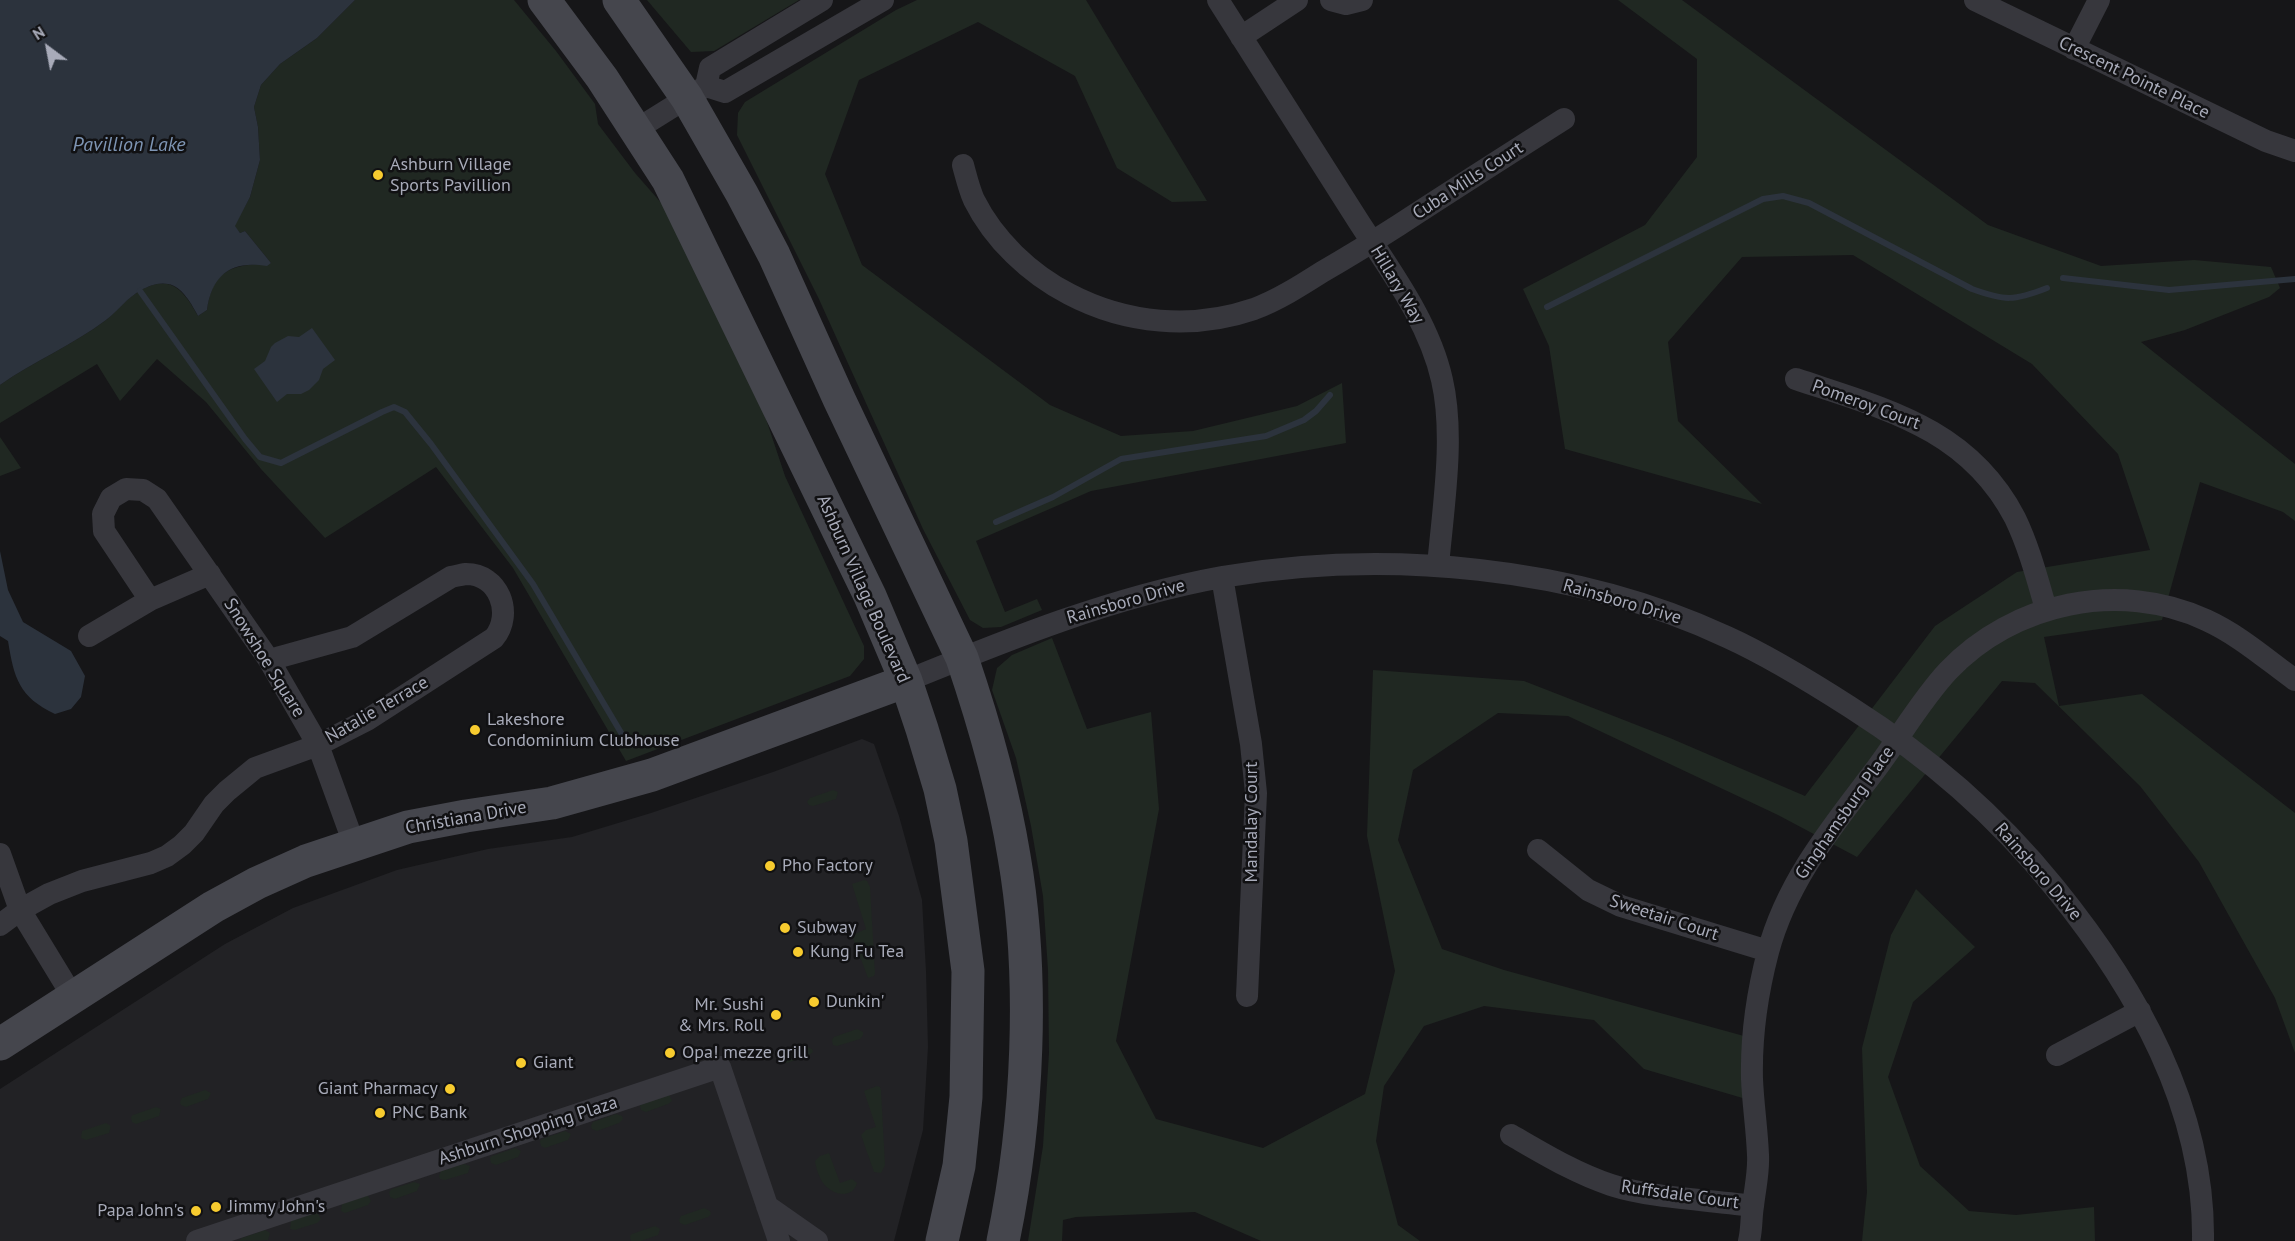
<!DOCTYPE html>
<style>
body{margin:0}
#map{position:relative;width:2295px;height:1241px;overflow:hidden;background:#161618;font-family:"PT Sans",sans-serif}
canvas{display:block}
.north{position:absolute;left:18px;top:18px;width:60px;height:60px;-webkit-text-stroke:4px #111113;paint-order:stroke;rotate:328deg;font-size:16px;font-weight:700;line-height:24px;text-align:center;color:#a8abb9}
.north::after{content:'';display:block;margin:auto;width:21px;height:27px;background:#a8abb9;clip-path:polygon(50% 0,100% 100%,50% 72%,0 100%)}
</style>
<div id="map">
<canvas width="2295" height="1241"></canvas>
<div class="north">N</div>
</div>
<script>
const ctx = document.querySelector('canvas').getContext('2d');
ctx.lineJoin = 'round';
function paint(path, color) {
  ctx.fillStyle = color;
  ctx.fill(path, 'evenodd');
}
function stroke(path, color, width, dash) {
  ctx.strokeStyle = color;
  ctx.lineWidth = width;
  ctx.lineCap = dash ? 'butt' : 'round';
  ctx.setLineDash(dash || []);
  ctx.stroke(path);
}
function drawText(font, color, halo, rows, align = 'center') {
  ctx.font = font + ' "PT Sans",sans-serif';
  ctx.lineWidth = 5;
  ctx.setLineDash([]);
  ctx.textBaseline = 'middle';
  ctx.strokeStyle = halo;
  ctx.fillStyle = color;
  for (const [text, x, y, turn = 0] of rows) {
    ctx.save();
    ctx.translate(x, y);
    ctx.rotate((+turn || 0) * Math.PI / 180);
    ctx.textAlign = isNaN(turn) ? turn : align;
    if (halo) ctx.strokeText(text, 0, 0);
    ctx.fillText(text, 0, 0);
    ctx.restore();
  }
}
const built = new Path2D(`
 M 862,739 L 874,744 L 899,816 L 922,900 L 926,971 L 928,1047 L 923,1130 L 894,1241 L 0,1241 L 0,1089 L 225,944 L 293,908 L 397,870 L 488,849 L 572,837 L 651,813 L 773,772 Z`);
const green = new Path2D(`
 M 355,0 L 514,0 L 556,51 L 595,104 L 598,124 L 635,173 L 677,221 L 756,389 L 785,476 L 864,646 L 864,659 L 850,676 L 626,761 L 513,568 L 436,467 L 325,538 L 261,469 L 206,402 L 157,359 L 120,401 L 97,364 L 0,423 L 0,385 C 34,361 73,345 106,320 C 118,310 127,298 141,290 C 149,286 158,282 167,284 C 181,286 192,305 198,316 L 207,310 C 213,267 234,265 271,263 L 245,231 L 240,233 L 234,226 L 250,197 L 260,160 L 258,127 L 254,107 L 261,85 L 280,64 L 317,38 Z
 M 647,0 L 799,0 L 714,51 L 691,52 Z
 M 917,0 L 1086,0 L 1207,201 L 1172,202 L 1117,168 L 1075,76 L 978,22 L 859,80 L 825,174 L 862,265 L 1050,405 L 1121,436 L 1193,431 L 1297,406 L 1342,383 L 1346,443 L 1091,491 L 976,541 L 1005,612 L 1037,599 L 1042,610 L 1001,627 L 983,628 L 970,620 L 923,529 L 818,297 L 737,135 L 738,113 L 745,102 L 896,10 Z
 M 1618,0 L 1682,0 L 1988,225 L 2101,266 L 2194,260 L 2271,267 L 2280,288 L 2269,297 L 2185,330 L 2141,342 L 2295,464 L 2295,521 L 2283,512 L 2200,482 L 2162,620 L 2044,637 L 2059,706 L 2142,694 L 2295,813 L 2295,1053 L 2275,998 L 2199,862 L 2140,786 L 2035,683 L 2002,681 L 1857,857 L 1778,815 L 1568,716 L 1498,713 L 1413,770 L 1398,840 L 1442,949 L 1504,970 L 1744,1036 L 1746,1099 L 1644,1069 L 1594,1020 L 1484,1006 L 1424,1026 L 1384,1086 L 1376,1141 L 1398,1225 L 1420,1241 L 1261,1241 L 1195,1212 L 1076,1217 L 1063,1220 L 1062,1241 L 1028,1241 L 1043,1146 L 1049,1053 L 1048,970 L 1043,896 L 1031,826 L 1016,758 L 992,690 L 997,668 L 1012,655 L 1052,638 L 1087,729 L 1151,712 L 1159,809 L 1116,1041 L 1156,1119 L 1263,1148 L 1365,1094 L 1395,971 L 1367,836 L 1373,670 L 1524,681 L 1670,738 L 1805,796 L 1935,626 L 2017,572 L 2150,550 L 2118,454 L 2032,364 L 1853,255 L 1742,257 L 1668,342 L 1678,421 L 1762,504 L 1565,449 L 1549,346 L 1523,289 L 1645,225 L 1697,157 L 1697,59 Z
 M 0,437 L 21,468 L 0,476 Z
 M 833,790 L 838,792 L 836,799 L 813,806 L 809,805 L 807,802 L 810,798 Z
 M 864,880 L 867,881 L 870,887 L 875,973 L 874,976 L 868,978 L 853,938 L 855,934 L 866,929 L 852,884 Z
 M 1916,889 L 1975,947 L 1913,1002 L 1888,1077 L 1920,1166 L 1969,1211 L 2016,1215 L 2094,1207 L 2095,1241 L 1862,1241 L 1867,1192 L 1862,1048 L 1891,935 Z
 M 857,1029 L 863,1032 L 863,1035 L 860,1039 L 837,1046 L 833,1045 L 832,1040 L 834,1037 Z
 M 806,1046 L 812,1049 L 813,1052 L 809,1055 L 787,1063 L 782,1061 L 781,1058 L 783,1054 Z
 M 877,1086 L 880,1087 L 881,1090 L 885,1165 L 881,1173 L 874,1172 L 861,1135 L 866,1130 L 876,1127 L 864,1091 Z
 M 205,1090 L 211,1093 L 208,1099 L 186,1107 L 181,1105 L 180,1102 L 182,1098 Z
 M 669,1095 L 672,1101 L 668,1104 L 646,1112 L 641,1110 L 640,1105 Z
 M 156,1107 L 161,1109 L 159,1116 L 136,1124 L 132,1122 L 131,1117 L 133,1115 Z
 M 616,1114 L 622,1116 L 623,1119 L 619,1123 L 597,1131 L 592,1129 L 591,1126 L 593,1122 Z
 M 106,1123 L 111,1126 L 109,1133 L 86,1140 L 81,1138 L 82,1131 Z
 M 565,1131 L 571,1134 L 568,1140 L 545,1148 L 541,1146 L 540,1141 L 542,1139 Z
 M 515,1148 L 521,1151 L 518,1157 L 496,1165 L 491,1163 L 490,1158 L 492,1156 Z
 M 829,1153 L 840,1183 L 852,1179 L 857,1183 C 852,1200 832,1195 823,1183 C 819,1177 816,1168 815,1161 L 820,1156 Z
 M 464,1164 L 470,1166 L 468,1173 L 445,1180 L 440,1179 L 439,1176 L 441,1171 Z
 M 414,1182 L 420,1184 L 417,1191 L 395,1199 L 390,1197 L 389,1192 L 392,1189 Z
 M 365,1196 L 368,1196 L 371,1201 L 368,1205 L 345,1213 L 341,1211 L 342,1204 Z
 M 704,1208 L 710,1211 L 711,1214 L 708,1217 L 685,1225 L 680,1223 L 679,1220 L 681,1216 Z
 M 314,1213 L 318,1214 L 321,1219 L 317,1223 L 295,1230 L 290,1229 L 291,1221 Z
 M 655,1226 L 660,1229 L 658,1235 L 641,1241 L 631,1241 L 630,1236 L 632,1234 Z
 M 265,1230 L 270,1233 L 268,1240 L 239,1241 L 242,1238 Z`);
const water = new Path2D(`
 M 0,0 L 355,0 L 317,38 L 280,64 L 261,85 L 254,107 L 258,127 L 260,160 L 250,197 L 235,226 L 240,233 L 245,231 L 271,263 L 267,266 C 232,260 212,274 207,310 L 198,316 C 192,305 182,286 168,284 C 158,282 149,286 141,290 C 127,298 119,310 106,320 C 73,345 34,361 0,385 Z
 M 312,328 L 335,360 L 323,369 L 319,380 L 309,390 L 301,394 L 287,394 L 277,402 L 254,369 L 265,361 L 271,347 L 275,343 L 288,336 L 299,337 Z
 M 0,551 L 8,590 L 23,622 L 71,651 L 85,676 L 81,697 L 71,709 L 55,714 C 19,697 14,678 8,641 L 0,636 Z`);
const stream = new Path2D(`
 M 2063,278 L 2169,290 L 2295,279
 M 140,291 L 245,439 L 260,457 L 281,463 L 382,412 L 394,407 L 405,412 L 431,444 L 533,584 L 623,736
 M 1547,307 L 1763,199 L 1783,196 L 1809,203 L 1972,289 C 2005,301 2014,301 2047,288
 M 996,522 L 1053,497 L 1121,459 L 1266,436 L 1304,420 L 1316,411 L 1330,395`);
const street = new Path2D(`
 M 1218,0 C 1264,73 1311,146 1357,219 C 1389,269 1429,321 1442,380 C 1455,436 1443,508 1438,566
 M 1331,0 L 1346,4 L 1362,0
 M 1975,0 L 2266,141 L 2295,151
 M 1241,37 L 1297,0
 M 2074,49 L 2099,0
 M 706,86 L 725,92 L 883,0
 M 637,129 L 706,86 L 710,68 L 822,0
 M 963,165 C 966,176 969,189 974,200 C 994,240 1030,274 1069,294 C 1126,324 1193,330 1254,309 C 1278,300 1300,286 1322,272 C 1348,257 1374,241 1399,225 C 1454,189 1509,154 1564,119
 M 1796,379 C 1885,409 1968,428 2015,518 C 2029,547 2037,578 2046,609
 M 1222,577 L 1251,744 L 1256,793 L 1247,996
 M 150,600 L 104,531 L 103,514 L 111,498 L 126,489 L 143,490 L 157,499 L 269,660 L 318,745 L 354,844
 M 89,636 L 150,600 L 210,574
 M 906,681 C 1009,639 1112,597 1222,577 C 1386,549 1575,566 1727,637 C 1769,656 1811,682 1850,707 C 1930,758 1995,814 2055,888 C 2136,988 2205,1108 2203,1241
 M 1538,850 L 1588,890 L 1621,906 L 1768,951
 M 0,854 L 20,910 L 73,997
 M 0,925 L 20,910 L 49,894 L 82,881 L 151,863 L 167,856 L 182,845 L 194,833 L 214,804 L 227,791 L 255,768 L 318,745 L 367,720 L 494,638 C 514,614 499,573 465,574 C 461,575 455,576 451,577 L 352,637 L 269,660
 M 2057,1055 L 2140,1011
 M 1511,1135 C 1544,1154 1575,1173 1611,1185 C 1651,1198 1710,1200 1753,1206
 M 767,1206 L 817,1241
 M 197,1241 L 720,1067 L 779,1241
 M 1749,1241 C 1752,1229 1751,1217 1753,1206 C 1755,1188 1759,1172 1758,1155 C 1757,1129 1753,1104 1752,1079 C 1751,1036 1757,994 1768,952 C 1787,881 1832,827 1876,769 C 1900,737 1921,700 1948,671 C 2013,602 2120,580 2206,620 C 2239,635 2266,659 2295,680`);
const secondary = new Path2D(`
 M 544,0 L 602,78 L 668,180 L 870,596 L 906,681 L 922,729 L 940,789 L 951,841 L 968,971 L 966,1097 L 959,1166 L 942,1241
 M 619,0 L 687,98 L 742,194 L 774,255 L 839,399 L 962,658 C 984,723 1003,788 1014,856 C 1035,977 1028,1121 1003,1241
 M 0,1044 L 213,907 L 257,883 L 306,861 L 408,827 L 466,816 L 552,803 L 652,775 L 906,681`);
const markers = [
 [378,175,6,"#f7cb2f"],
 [475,730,6,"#f7cb2f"],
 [770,866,6,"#f7cb2f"],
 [785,928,6,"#f7cb2f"],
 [798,952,6,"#f7cb2f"],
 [814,1002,6,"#f7cb2f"],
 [776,1015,6,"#f7cb2f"],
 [670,1053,6,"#f7cb2f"],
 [521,1063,6,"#f7cb2f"],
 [450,1089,6,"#f7cb2f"],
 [380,1113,6,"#f7cb2f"],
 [216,1207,6,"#f7cb2f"],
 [196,1211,6,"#f7cb2f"]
];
const streetNames = [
 ["Crescent Pointe Place",2134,78,26],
 ["Cuba Mills Court",1468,181,-33],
 ["Hillary Way",1397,285,59],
 ["Pomeroy Court",1866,405,20],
 ["Ashburn Village Boulevard",863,589,66],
 ["Rainsboro Drive",1126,602,-16],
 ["Rainsboro Drive",1622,602,16],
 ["Snowshoe Square",264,658,58],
 ["Natalie Terrace",377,710,-30],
 ["Ginghamsburg Place",1845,813,-55],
 ["Christiana Drive",466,818,-10],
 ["Mandalay Court",1252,822,-90],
 ["Rainsboro Drive",2038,872,49],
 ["Sweetair Court",1664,918,18],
 ["Ashburn Shopping Plaza",528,1131,-18],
 ["Ruffsdale Court",1680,1195,8]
];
const poiNames = [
 ["Ashburn Village",390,165],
 ["Sports Pavillion",390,186],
 ["Lakeshore",487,720],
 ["Condominium Clubhouse",487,741],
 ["Pho Factory",782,866],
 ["Subway",797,928],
 ["Kung Fu Tea",810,952],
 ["Dunkin'",826,1002],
 ["Mr. Sushi",764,1005,"right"],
 ["& Mrs. Roll",764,1026,"right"],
 ["Opa! mezze grill",682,1053],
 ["Giant",533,1063],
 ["Giant Pharmacy",438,1089,"right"],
 ["PNC Bank",392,1113],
 ["Jimmy John's",228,1207],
 ["Papa John's",184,1211,"right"]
];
const waterNames = [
 ["Pavillion Lake",129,145]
];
paint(built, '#222225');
paint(green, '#202822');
paint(water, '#2c333d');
stroke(stream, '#2c333d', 6);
stroke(street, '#37373d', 22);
stroke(secondary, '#45464d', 33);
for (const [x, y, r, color] of markers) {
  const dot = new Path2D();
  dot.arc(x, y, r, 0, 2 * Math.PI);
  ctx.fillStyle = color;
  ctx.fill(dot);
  stroke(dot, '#111113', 2);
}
drawText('18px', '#a8abb9', '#111113', streetNames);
drawText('18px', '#a8abb9', '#111113', poiNames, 'left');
drawText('italic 20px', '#7e95b4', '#111113', waterNames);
</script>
